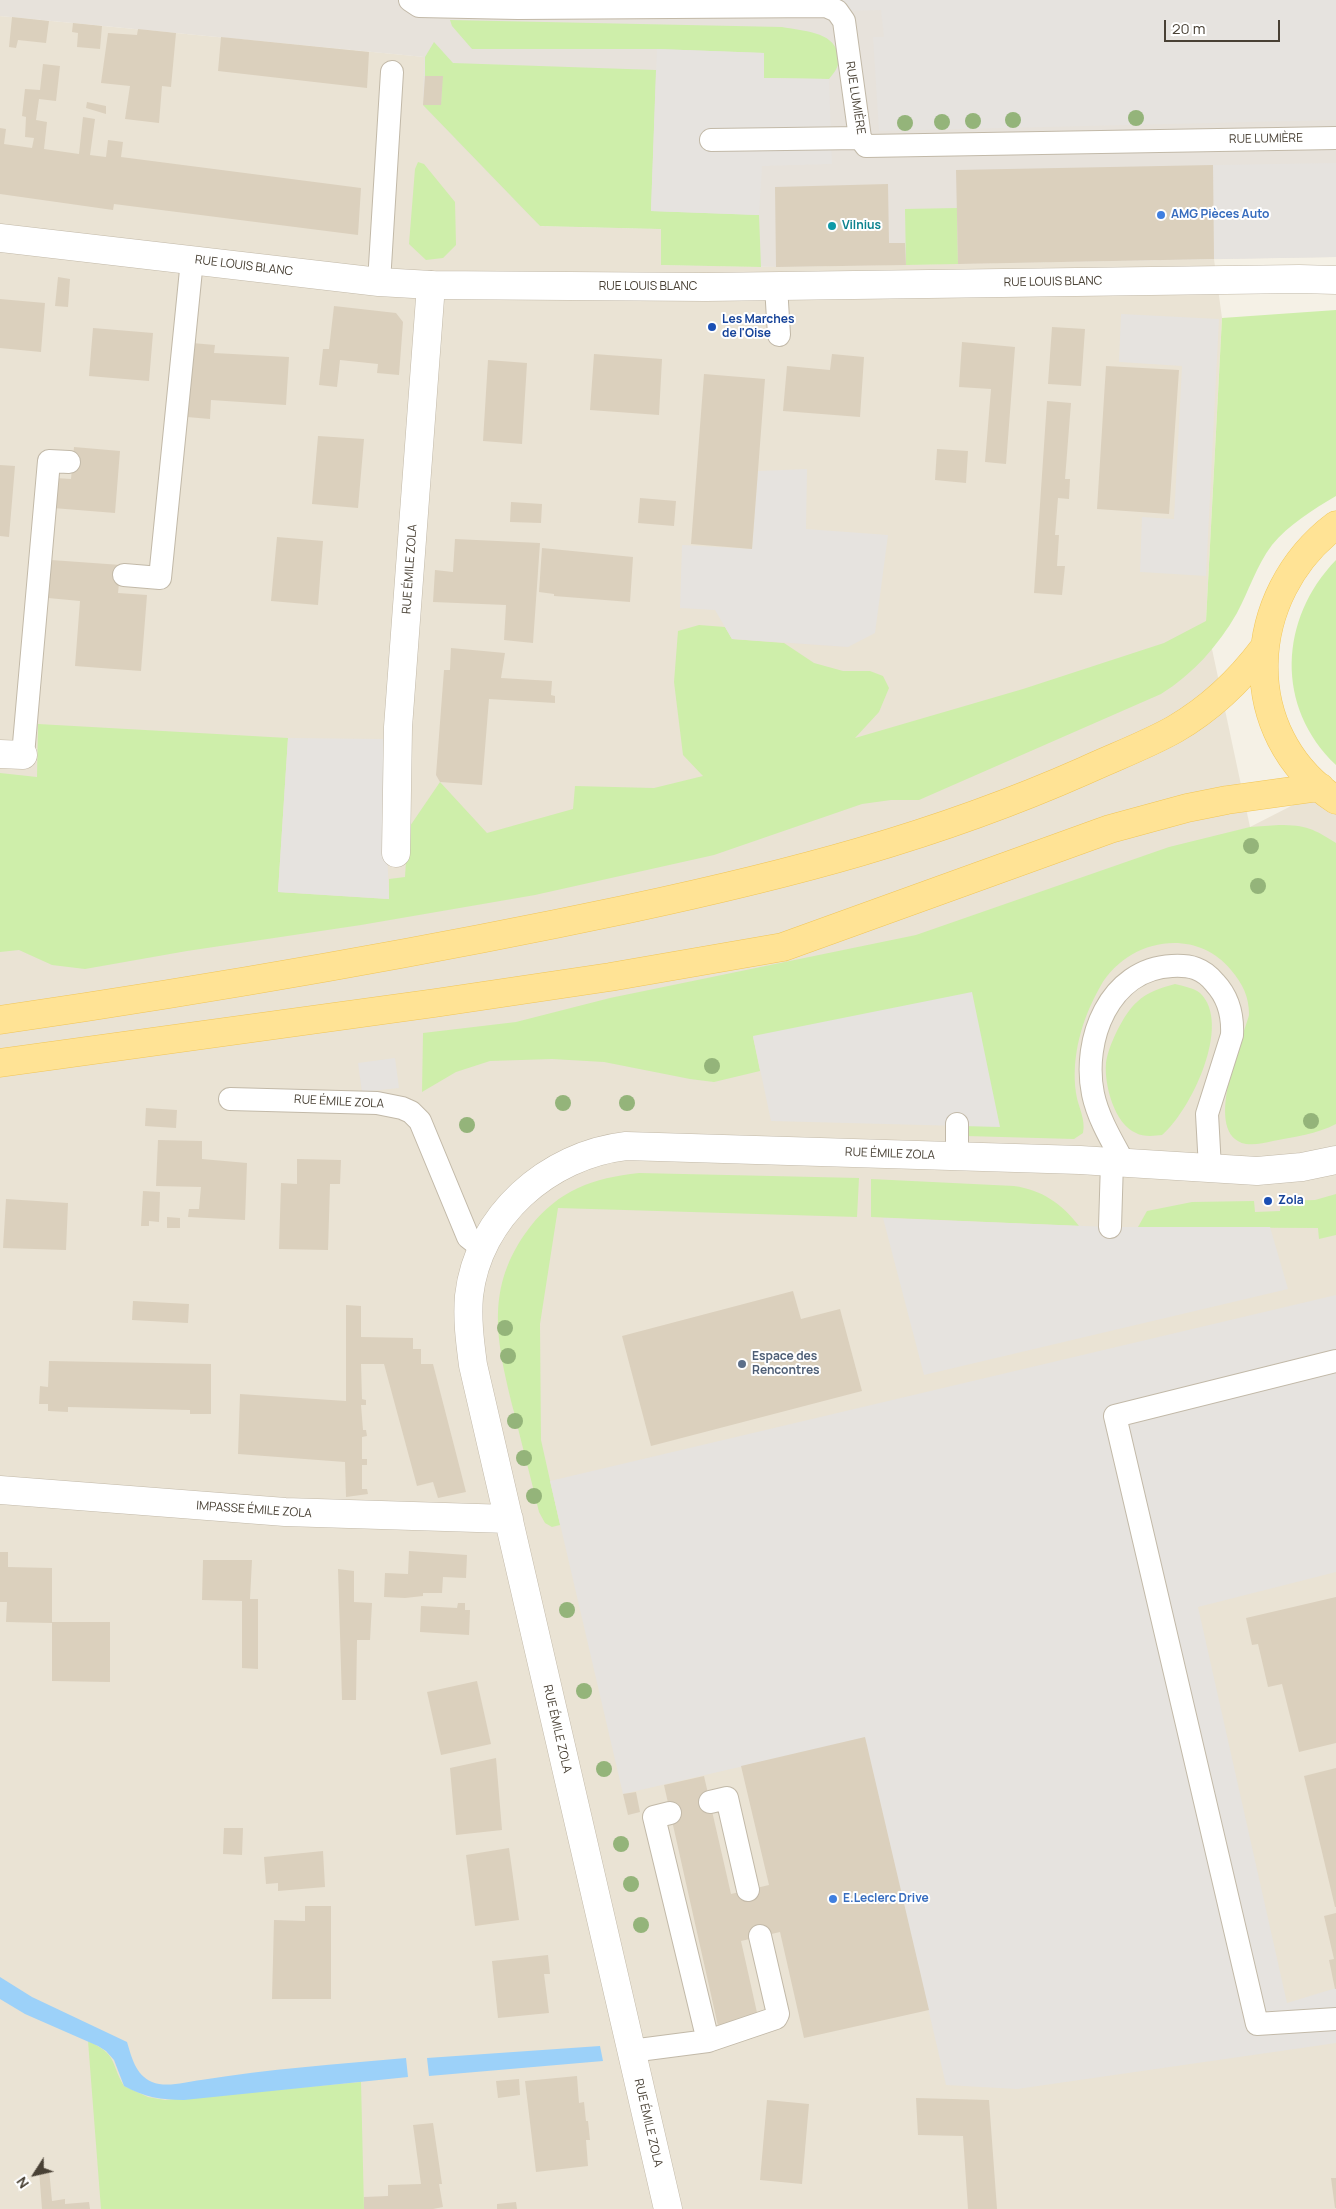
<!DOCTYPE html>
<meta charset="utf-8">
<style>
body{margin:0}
#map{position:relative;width:1336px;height:2209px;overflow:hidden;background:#f5f1e6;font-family:Manrope,sans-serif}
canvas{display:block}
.north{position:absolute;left:10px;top:2149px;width:50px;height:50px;-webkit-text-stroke:4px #fff;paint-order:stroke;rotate:235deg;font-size:14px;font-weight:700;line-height:20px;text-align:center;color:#494135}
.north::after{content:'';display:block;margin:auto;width:18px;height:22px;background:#494135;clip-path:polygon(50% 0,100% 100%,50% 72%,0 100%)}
.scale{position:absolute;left:1164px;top:20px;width:116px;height:22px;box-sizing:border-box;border:2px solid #494135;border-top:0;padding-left:6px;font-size:15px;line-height:18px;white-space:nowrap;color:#494135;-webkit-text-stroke:4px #fff;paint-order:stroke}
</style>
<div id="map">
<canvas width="1336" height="2209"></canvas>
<div class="north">N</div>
<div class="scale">20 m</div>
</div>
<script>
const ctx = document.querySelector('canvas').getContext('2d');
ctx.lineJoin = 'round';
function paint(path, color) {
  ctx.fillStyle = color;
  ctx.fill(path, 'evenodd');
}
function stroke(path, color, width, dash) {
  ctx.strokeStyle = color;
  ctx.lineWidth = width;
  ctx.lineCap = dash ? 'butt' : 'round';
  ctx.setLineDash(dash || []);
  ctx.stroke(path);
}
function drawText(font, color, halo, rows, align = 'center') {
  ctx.font = font + ' Manrope,sans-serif';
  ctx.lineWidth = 4;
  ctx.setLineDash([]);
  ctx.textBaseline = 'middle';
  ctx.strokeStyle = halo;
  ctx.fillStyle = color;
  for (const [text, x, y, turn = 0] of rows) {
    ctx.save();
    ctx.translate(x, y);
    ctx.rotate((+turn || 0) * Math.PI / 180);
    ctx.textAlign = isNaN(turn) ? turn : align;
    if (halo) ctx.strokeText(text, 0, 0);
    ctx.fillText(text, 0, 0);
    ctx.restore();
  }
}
const residential = new Path2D(`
 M 0,16 L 425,57 L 425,76 L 540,226 L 661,229 L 661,265 L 776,267 L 1214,259 L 1222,318 L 1206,621 L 1250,827 L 1336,783 L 1336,2209 L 0,2209 Z`);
const industrial = new Path2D(`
 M 0,0 L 1336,0 L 1336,257 L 776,267 L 661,265 L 661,229 L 540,226 L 423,105 L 424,57 L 0,16 Z`);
const green = new Path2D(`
 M 450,20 L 782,27 C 802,31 833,31 838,54 C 841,64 835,72 829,79 L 764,78 L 764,53 L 657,49 L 472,49 L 452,26 Z
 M 434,42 L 453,63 L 656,70 L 651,211 L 759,215 L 761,267 L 661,265 L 661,229 L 540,226 L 423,105 L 441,104 L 442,76 L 425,76 L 425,57 Z
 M 418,162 L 424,164 L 455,202 L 456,245 L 443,258 L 426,260 L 409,244 L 415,169 Z
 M 957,208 L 958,264 L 906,265 L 905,209 Z
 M 1336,310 L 1336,496 C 1314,509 1288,525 1272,545 C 1256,566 1249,591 1237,613 C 1218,646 1193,674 1161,694 L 919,800 L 891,800 L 862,804 L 714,855 L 535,895 L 361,925 L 187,951 L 85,969 L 52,965 L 19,950 L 0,952 L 0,773 L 37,777 L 38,724 L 288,738 L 278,892 L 389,899 L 389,879 L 405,877 L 408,829 L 440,782 L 487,833 L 573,809 L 575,786 L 654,788 L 703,776 L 683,755 L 674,682 L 678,631 L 699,625 L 725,627 L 732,639 L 784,643 L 814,663 L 843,671 L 870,671 L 883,676 L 889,688 L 879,712 L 855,738 L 1023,689 L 1164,643 L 1206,621 L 1222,318 Z
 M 1336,560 L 1336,765 C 1275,707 1279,619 1336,560 Z
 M 1279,825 C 1306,825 1314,829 1336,843 L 1336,1124 C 1317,1134 1294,1137 1273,1141 C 1264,1143 1256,1145 1246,1144 C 1201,1135 1242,1041 1249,1015 C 1249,997 1243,984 1231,970 C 1195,926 1127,939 1100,987 C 1082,1019 1071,1056 1076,1093 C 1078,1107 1086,1119 1083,1133 L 1074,1139 L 966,1136 L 965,1125 L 1000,1126 L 753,1037 L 760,1071 L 714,1082 L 690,1079 L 604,1062 L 552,1059 L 490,1061 L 456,1072 L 422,1092 L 423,1033 L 516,1022 L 610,998 L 916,935 L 1169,847 L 1250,827 Z
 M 1175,984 C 1183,986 1194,988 1200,993 C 1233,1024 1190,1112 1162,1135 C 1154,1136 1143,1137 1136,1133 C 1114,1124 1104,1084 1106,1063 C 1108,1046 1124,1013 1137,1002 C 1147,992 1161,988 1175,984 Z
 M 639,1173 L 859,1178 L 857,1217 L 558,1208 L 540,1324 L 541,1440 L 560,1525 L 552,1527 L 545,1523 L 539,1512 C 531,1479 522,1445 514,1412 C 497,1343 483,1288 530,1227 C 559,1190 593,1178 639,1173 Z
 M 871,1179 L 1014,1186 C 1042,1190 1061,1203 1079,1226 L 871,1217 Z
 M 1336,1194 L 1336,1235 L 1319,1239 L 1318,1228 L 1138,1227 L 1147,1211 L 1192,1202 L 1254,1201 L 1255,1212 L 1280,1211 L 1281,1201 L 1315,1200 Z
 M 88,2041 C 118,2055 110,2062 124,2086 L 148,2097 L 165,2100 L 361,2082 L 364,2209 L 101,2209 Z`);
const parking = new Path2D(`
 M 473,0 L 1336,0 L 1336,120 L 879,131 L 873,37 L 884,37 L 881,10 L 837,11 Z
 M 657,49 L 764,53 L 764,78 L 829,79 L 832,164 L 762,166 L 759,215 L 651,211 Z
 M 1336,163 L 1336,257 L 1214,259 L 1213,165 Z
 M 1121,314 L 1219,319 L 1206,576 L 1140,572 L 1142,517 L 1174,519 L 1182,366 L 1119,362 Z
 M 807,469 L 806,529 L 888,535 L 875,633 L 848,647 L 732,639 L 715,610 L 680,608 L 682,545 L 752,549 L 758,471 Z
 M 288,738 L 383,739 L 389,899 L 278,892 Z
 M 972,992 L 1000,1127 L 771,1121 L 753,1036 Z
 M 395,1058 L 399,1088 L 362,1092 L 358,1063 Z
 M 883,1218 L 1110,1227 L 1270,1227 L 1288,1289 L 924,1375 Z
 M 1336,1295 L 1336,1572 L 1198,1607 L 1287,2003 L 1336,1988 L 1336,2043 L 1017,2089 L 946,2085 L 865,1738 L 623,1794 L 550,1481 Z`);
const water = new Path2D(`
 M 0,1977 L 32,1997 L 127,2042 C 132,2058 135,2074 152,2082 C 166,2088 186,2082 201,2080 C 269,2069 337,2064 406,2058 L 408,2077 L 184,2100 C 161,2100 144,2097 124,2086 L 114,2060 L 106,2051 L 98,2046 L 25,2014 L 0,1999 Z
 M 600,2046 L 603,2061 L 429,2076 L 427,2058 Z`);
const building = new Path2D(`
 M 12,17 L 49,21 L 46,43 L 18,40 L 16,48 L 9,47 Z
 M 73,23 L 102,26 L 100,49 L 77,47 L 78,33 L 72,32 Z
 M 138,29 L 176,33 L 171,87 L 162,86 L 159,123 L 125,119 L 130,86 L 101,83 L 108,33 L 137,35 Z
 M 221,37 L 369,52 L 367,88 L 218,71 Z
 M 43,64 L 60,66 L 56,101 L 39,99 L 36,120 L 47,122 L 44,149 L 79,154 L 83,117 L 95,119 L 90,155 L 106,157 L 108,140 L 123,142 L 121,157 L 361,188 L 358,235 L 114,204 L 113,210 L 0,194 L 0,128 L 6,129 L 4,144 L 32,148 L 34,138 L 25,137 L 26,117 L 22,116 L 25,89 L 40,90 Z
 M 425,76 L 443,76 L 441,105 L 423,105 Z
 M 87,102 L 106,106 L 106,114 L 86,108 Z
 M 1213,165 L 1214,259 L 958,264 L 956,170 Z
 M 888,184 L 889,243 L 905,243 L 906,265 L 776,267 L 775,187 Z
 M 58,277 L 70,279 L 68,307 L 55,306 Z
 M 0,299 L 45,303 L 41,352 L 0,348 Z
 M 334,306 L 396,313 L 403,322 L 399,375 L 377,373 L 378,364 L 340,360 L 337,387 L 319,385 L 323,349 L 329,349 Z
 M 1052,327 L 1085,329 L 1081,386 L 1048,384 Z
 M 93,328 L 153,333 L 149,381 L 89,376 Z
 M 962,342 L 1015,347 L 1006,464 L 985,462 L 991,389 L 959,387 Z
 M 192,343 L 215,345 L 214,353 L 289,357 L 286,405 L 211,400 L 210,419 L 187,417 Z
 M 594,354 L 662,359 L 659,415 L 590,410 Z
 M 832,354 L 864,357 L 860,417 L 783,411 L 787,366 L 830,370 Z
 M 488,360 L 527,363 L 522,444 L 483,441 Z
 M 1106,366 L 1179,370 L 1169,514 L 1097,509 Z
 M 704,374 L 765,379 L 752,549 L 691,544 Z
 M 1047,401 L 1071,403 L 1065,479 L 1070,479 L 1069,499 L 1058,498 L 1055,535 L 1059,535 L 1057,566 L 1065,566 L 1062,595 L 1034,593 Z
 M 318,436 L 364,439 L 358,508 L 312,504 Z
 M 74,447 L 120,451 L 115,513 L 53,508 L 55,478 L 71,479 Z
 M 937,449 L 968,451 L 966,483 L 935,480 Z
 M 0,465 L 15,466 L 9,537 L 0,536 Z
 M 640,498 L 676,501 L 674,526 L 638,523 Z
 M 511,502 L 542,504 L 541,523 L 510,522 Z
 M 277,537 L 323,541 L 318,605 L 271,601 Z
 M 455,539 L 540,543 L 533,643 L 504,640 L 506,605 L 433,602 L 435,570 L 453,572 Z
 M 542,548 L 633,557 L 630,602 L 554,596 L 554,594 L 539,592 Z
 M 51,560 L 121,565 L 118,593 L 147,595 L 141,671 L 75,666 L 80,601 L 48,598 Z
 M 451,648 L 505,653 L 501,678 L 552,681 L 551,695 L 555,696 L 555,703 L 489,699 L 482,785 L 440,782 L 436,775 L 444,670 L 450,670 Z
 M 146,1108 L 177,1110 L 176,1128 L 145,1126 Z
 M 158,1140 L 202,1141 L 202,1159 L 247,1163 L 245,1220 L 188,1217 L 189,1209 L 199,1209 L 201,1187 L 156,1186 Z
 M 297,1159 L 341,1160 L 340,1184 L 330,1184 L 328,1250 L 279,1249 L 281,1183 L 297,1184 Z
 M 143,1191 L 160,1192 L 159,1222 L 149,1221 L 149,1226 L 141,1226 Z
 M 6,1199 L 68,1203 L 66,1250 L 3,1248 Z
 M 167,1217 L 180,1218 L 180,1228 L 167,1228 Z
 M 793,1291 L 801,1319 L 840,1309 L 862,1391 L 651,1446 L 622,1336 Z
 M 133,1301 L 189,1304 L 188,1323 L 132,1320 Z
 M 346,1305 L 361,1306 L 361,1337 L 413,1338 L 413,1349 L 421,1349 L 421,1364 L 433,1364 L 466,1492 L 438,1498 L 433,1482 L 417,1486 L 384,1364 L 361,1364 L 362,1399 L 366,1400 L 366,1405 L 361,1405 L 363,1430 L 366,1430 L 367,1436 L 362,1437 L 362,1459 L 367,1459 L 367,1465 L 362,1465 L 362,1489 L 367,1489 L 368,1494 L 346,1497 L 345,1462 L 238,1454 L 240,1394 L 346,1401 Z
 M 49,1361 L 211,1364 L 211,1414 L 190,1414 L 190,1410 L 68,1407 L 68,1412 L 48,1411 L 48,1404 L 39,1404 L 40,1386 L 48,1387 Z
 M 409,1551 L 467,1555 L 466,1578 L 443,1577 L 442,1593 L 423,1593 L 423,1596 L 405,1598 L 384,1597 L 385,1573 L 408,1574 Z
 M 0,1552 L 8,1552 L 8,1567 L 52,1568 L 52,1622 L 110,1622 L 110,1682 L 52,1681 L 52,1623 L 6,1622 L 7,1602 L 0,1602 Z
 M 203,1560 L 252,1560 L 250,1599 L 258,1599 L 258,1669 L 242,1668 L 242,1601 L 202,1600 Z
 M 338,1569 L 354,1571 L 354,1602 L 372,1603 L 370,1640 L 357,1640 L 356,1700 L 342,1700 Z
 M 1336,1597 L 1336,1743 L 1299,1752 L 1282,1684 L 1268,1687 L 1258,1644 L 1252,1645 L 1246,1618 Z
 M 458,1603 L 465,1603 L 465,1610 L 470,1610 L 469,1635 L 420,1632 L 421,1606 L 457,1608 Z
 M 477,1681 L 491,1744 L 441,1755 L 427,1692 Z
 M 865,1737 L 929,2010 L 804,2038 L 780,1932 L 741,1941 L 758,2017 L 718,2026 L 664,1785 L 704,1776 L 731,1894 L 769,1885 L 741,1766 Z
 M 496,1758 L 502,1830 L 456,1835 L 450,1768 Z
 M 1336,1768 L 1336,1907 L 1335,1907 L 1304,1776 Z
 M 636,1792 L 640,1812 L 628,1815 L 623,1794 Z
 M 224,1828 L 243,1828 L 242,1855 L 223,1854 Z
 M 509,1848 L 519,1920 L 475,1926 L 466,1855 Z
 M 323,1851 L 325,1887 L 278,1891 L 278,1883 L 266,1884 L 264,1857 Z
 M 305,1906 L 331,1906 L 331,1999 L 272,1999 L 274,1920 L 305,1921 Z
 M 1336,1913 L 1336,1989 L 1335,1989 L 1329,1960 L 1334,1959 L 1324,1916 Z
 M 548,1955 L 550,1974 L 544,1974 L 549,2013 L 498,2018 L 492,1961 Z
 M 577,2076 L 579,2103 L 584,2102 L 586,2121 L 588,2121 L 590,2140 L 586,2140 L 588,2166 L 536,2172 L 525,2081 Z
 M 519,2079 L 520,2095 L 498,2098 L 496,2081 Z
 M 916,2098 L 989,2100 L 997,2209 L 968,2209 L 963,2136 L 918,2135 Z
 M 767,2100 L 809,2104 L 802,2184 L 760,2180 Z
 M 433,2123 L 442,2184 L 439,2184 L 443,2207 L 433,2209 L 364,2209 L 364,2197 L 388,2196 L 388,2185 L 421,2184 L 413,2125 Z
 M 49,2169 L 52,2201 L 65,2199 L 65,2204 L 89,2202 L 90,2209 L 42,2209 L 39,2170 Z
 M 1331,2178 L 1336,2178 L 1336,2208 L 1335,2208 Z
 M 516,2202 L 517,2209 L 497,2209 L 497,2204 Z`);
const service = new Path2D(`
 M 410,0 L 419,6 L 518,8 L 826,6 L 837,11 L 844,21 L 860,138 L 866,146 L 1336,138
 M 711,140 L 860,138
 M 379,282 L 392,72
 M 776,286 L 779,335
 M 124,575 L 160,578 L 192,260
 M 23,755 L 49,461 L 69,462
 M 230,1099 L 377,1103 L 402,1108 L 411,1112 L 420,1121 L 468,1237 L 482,1248
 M 957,1156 L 957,1124
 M 1124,1163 C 1112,1141 1098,1118 1093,1094 C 1082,1040 1109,969 1172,966 C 1190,965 1203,968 1215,983 C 1229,998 1233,1015 1232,1035 L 1207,1114 L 1210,1168
 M 1110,1227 L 1112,1162
 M 1336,1361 L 1115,1416 L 1257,2024 L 1336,2019
 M 710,1802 L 727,1798 L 748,1890
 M 670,1813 L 654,1817 L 708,2041
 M 631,2051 L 708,2041 L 776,2018 L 778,2014 L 760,1936`);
const minor = new Path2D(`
 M 0,754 L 23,755
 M 396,853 L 398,727 L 431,285
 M 0,1490 L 285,1512 L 509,1519
 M 668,2209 L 473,1365 C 470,1342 467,1320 469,1296 C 478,1216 548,1155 626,1146 L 1080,1160 L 1257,1171 L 1302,1167 L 1336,1160`);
const tertiary = new Path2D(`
 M 0,238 L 379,282 L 431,285 L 706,287 L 1299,279 L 1336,280`);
const primary = new Path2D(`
 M 1336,525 C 1244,594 1236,734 1336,800
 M 0,1020 C 211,989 420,953 628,909 C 787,875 935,837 1084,771 C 1114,757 1147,745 1175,729 C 1211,708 1240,680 1264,648
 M 0,1063 L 435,1003 L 610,977 L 783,947 L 1110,829 L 1187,808 L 1227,800 L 1320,787`);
const trees = [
 [1136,118],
 [1013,120],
 [973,121],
 [942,122],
 [905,123],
 [1251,846],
 [1258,886],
 [712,1066],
 [563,1103],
 [627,1103],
 [1311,1121],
 [467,1125],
 [505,1328],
 [508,1356],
 [515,1421],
 [524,1458],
 [534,1496],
 [567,1610],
 [584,1691],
 [604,1769],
 [621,1844],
 [631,1884],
 [641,1925]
];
const markers = [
 [1161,215,5,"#3f7fe0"],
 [832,226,5,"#0f9aa8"],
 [712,327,5,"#1a4fb4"],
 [1268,1201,5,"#1a4fb4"],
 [742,1364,5,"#5c6f8a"],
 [833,1899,5,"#3f7fe0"]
];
const streetNames = [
 ["RUE LUMIÈRE",855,98,81],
 ["RUE LUMIÈRE",1266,139,-1],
 ["RUE LOUIS BLANC",244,266,7],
 ["RUE LOUIS BLANC",1053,282,-1],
 ["RUE LOUIS BLANC",648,287],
 ["RUE ÉMILE ZOLA",410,569,-86],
 ["RUE ÉMILE ZOLA",339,1102,3],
 ["RUE ÉMILE ZOLA",890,1154,2],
 ["IMPASSE ÉMILE ZOLA",254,1510,4],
 ["RUE ÉMILE ZOLA",557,1729,77],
 ["RUE ÉMILE ZOLA",648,2123,77]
];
const shopNames = [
 ["AMG Pièces Auto",1171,215],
 ["E.Leclerc Drive",843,1899]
];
const cultureNames = [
 ["Vilnius",842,226]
];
const transitNames = [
 ["Les Marches",722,320],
 ["de l'Oise",722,334],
 ["Zola",1278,1201]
];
const serviceNames = [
 ["Espace des",752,1357],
 ["Rencontres",752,1371]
];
paint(residential, '#eae3d4');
paint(industrial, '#e7e2db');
paint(green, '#ceeeaa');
paint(parking, '#e6e3df');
paint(water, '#9cd1f9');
paint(building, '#dbd0bd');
stroke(service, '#c2b9a8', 24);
stroke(minor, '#c2b9a8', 29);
stroke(tertiary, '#c2b9a8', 29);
stroke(primary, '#f1c658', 29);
stroke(service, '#fff', 22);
stroke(minor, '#fff', 28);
stroke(tertiary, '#fff', 28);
stroke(primary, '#ffe395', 28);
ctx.fillStyle = '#94b47a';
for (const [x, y] of trees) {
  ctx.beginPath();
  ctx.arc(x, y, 8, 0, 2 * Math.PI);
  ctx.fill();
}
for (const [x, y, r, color] of markers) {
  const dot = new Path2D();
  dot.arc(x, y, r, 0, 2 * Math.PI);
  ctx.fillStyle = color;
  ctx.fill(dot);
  stroke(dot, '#fff', 2);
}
drawText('12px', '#494135', '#fff', streetNames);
drawText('bold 12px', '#366cbe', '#fff', shopNames, 'left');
drawText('bold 12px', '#0d838f', '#fff', cultureNames, 'left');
drawText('bold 12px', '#164399', '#fff', transitNames, 'left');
drawText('bold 12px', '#4e5e75', '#fff', serviceNames, 'left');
</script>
